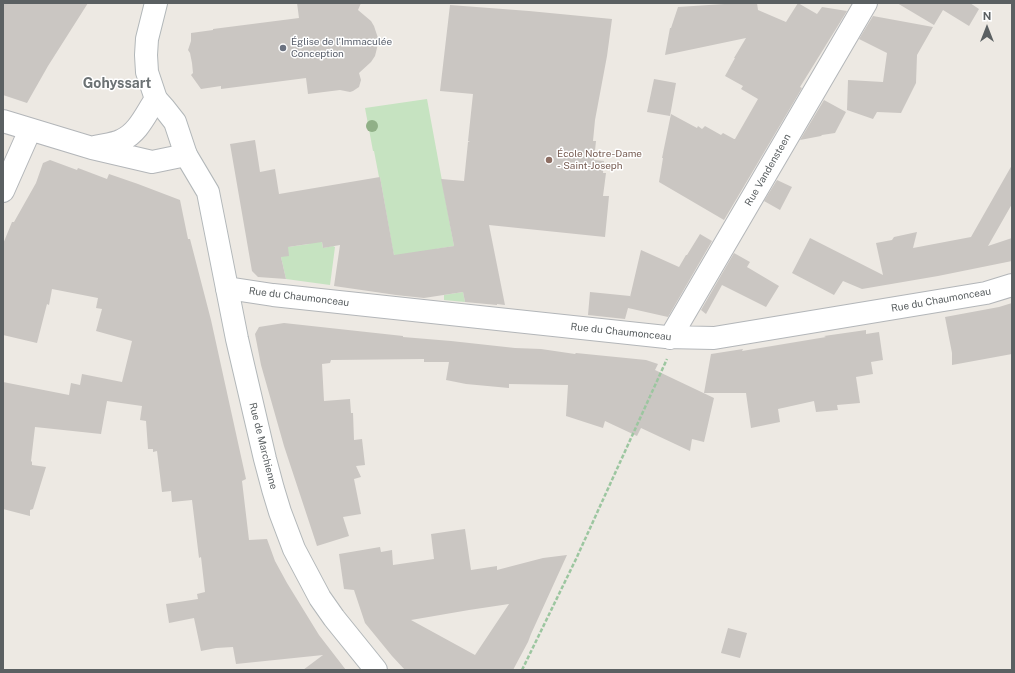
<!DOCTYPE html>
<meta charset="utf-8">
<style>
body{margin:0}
#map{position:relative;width:1015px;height:673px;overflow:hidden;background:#ede9e3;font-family:"Public Sans",sans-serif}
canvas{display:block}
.frame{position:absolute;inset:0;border:4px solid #5b6062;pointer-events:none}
.north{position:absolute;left:967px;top:8px;width:40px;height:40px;-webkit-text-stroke:3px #fff;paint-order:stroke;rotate:0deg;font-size:11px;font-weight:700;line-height:16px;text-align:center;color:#5b6062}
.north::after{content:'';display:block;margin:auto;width:14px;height:18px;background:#5b6062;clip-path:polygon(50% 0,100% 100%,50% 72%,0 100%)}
</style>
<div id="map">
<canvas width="1015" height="673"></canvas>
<div class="frame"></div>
<div class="north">N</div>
</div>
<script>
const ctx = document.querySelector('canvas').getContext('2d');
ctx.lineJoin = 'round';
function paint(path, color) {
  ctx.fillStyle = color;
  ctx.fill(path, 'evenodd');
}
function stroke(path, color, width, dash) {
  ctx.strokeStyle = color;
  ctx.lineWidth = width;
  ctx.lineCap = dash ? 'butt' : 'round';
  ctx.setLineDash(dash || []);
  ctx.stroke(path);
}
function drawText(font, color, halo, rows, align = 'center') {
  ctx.font = font + ' "Public Sans",sans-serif';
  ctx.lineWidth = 3;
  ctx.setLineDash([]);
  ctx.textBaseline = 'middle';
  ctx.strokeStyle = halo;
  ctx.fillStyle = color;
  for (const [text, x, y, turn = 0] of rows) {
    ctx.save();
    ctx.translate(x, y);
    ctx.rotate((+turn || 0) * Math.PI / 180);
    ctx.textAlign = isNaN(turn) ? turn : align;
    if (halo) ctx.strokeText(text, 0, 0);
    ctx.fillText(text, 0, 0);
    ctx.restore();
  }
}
const green = new Path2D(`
 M 427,99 L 454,246 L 436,249 L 401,268 L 407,296 L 402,295 L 397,264 L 393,251 L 380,177 L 379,177 L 374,151 L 373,151 L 365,108 Z
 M 319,228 L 323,248 L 333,246 L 335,247 L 330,285 L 286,279 L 281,257 L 288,247 L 309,244 Z
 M 463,292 L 465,302 L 444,300 L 444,295 Z`);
const building = new Path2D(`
 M 3,3 L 88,3 L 48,66 L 27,103 L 3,95 Z
 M 297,3 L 361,3 L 358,10 L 371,21 L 374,26 L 378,38 L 378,44 L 375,56 L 371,62 L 359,73 L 361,80 L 359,87 L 353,91 L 350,92 L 340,90 L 308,94 L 306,78 L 221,89 L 221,86 L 201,89 L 191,75 L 193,73 L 192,63 L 190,53 L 188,50 L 191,41 L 191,33 L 213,30 L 213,29 L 299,18 Z
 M 740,3 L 757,3 L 758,10 L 786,22 L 798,3 L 817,14 L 822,7 L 847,11 L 800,87 L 802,88 L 724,220 L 659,182 L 663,158 L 662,158 L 671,114 L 697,128 L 698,126 L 702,129 L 705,126 L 721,135 L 723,133 L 734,139 L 735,139 L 758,99 L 741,89 L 743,86 L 725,76 L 735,58 L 734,58 L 746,38 L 665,55 L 670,28 L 671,28 L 678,7 Z
 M 897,3 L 970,3 L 979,9 L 969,26 L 943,10 L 934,25 Z
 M 450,5 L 529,11 L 612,19 L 607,56 L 595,120 L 593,141 L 596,141 L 594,160 L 604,161 L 603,173 L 606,173 L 603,196 L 609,196 L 605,237 L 489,225 L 505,305 L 497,304 L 497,305 L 465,302 L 463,292 L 424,298 L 396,295 L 334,286 L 340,245 L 323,248 L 322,242 L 288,247 L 289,256 L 281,257 L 286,279 L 258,277 L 252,271 L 230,144 L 255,140 L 260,172 L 275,169 L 279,194 L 380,177 L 394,255 L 454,246 L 441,179 L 464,181 L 468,142 L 470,141 L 468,141 L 473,94 L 440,91 Z
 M 873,16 L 933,27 L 917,55 L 916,83 L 901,113 L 877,112 L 873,119 L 847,110 L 848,80 L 883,82 L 887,53 L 859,39 Z
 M 654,79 L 676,83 L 670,116 L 647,112 Z
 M 824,100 L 846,112 L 835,133 L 822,135 L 821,136 L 800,140 Z
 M 50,160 L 77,170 L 78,168 L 107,179 L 109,174 L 138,184 L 180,200 L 188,239 L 190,239 L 211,320 L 246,479 L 242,481 L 249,540 L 267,539 L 275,561 L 287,583 L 319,635 L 346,670 L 303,670 L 323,655 L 236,664 L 233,647 L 216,648 L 201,651 L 194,618 L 169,623 L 166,604 L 198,599 L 197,594 L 205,592 L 201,557 L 199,558 L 192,500 L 172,502 L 171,491 L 162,492 L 157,451 L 153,452 L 153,449 L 148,449 L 146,421 L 140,420 L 142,406 L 107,401 L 101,434 L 35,427 L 31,461 L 32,462 L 32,465 L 46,467 L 33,509 L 30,510 L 30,516 L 3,509 L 3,382 L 69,395 L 71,383 L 80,385 L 82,374 L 122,382 L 132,341 L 96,331 L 102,309 L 96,308 L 98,298 L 52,289 L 49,305 L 47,304 L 37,343 L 3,335 L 3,244 L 12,222 L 14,222 L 36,183 L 43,163 Z
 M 1012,165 L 1012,204 L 988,246 L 1012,238 L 1012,261 L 938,276 L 862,289 L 843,281 L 834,295 L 792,273 L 810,238 L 883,275 L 876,243 L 892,240 L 894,237 L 917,232 L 913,248 L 971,237 Z
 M 777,180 L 792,187 L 780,210 L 764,201 Z
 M 700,234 L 712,241 L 668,317 L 628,308 L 625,319 L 588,315 L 590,292 L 630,296 L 630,297 L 641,250 L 679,267 L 686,255 L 687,255 Z
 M 734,253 L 750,262 L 747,267 L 779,286 L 766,307 L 722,285 L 706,314 L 701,310 Z
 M 1012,303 L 1012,354 L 952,365 L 952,353 L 945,317 L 999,307 Z
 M 284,323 L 403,336 L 403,337 L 451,341 L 515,348 L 541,349 L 575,354 L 576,353 L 646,360 L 658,364 L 655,370 L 714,398 L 704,442 L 692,439 L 690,451 L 641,428 L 637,436 L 605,421 L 603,428 L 566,416 L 568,385 L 509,384 L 509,388 L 466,384 L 446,380 L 449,362 L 424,362 L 424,359 L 331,360 L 330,363 L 322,364 L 324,401 L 350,399 L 351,413 L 353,413 L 354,440 L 362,439 L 365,465 L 356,466 L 361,477 L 354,479 L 361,514 L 343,517 L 349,536 L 317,546 L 284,446 L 261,365 L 255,334 L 259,327 Z
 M 866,330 L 866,334 L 879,332 L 883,360 L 871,362 L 873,374 L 856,377 L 860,403 L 837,405 L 838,410 L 816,412 L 814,401 L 778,409 L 780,422 L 751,428 L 746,393 L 704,393 L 711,354 L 743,349 L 742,351 L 826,337 L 824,336 Z
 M 465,529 L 471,570 L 497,566 L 497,570 L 543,558 L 567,555 L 531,634 L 528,642 L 513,670 L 405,670 L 392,656 L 365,623 L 354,590 L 344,589 L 339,554 L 380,547 L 381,552 L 392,550 L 393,565 L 434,559 L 431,534 ZM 509,604 L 475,655 L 411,620 L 469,610 Z
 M 728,628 L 747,633 L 740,658 L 721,653 Z`);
const path = new Path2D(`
 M 522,670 L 576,559 L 667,359`);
const street = new Path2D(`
 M 3,121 L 92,148 L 152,162 L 186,155
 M 95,147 C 103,145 115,144 122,140 C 139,132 146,113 156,99
 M 3,191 L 30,130
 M 227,288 L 273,295 L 666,337 L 714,338 L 986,293 L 1012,285
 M 670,338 L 866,3`);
const secondary = new Path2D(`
 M 156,3 L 147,39 L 146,55 L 147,72 L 156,99 L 164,108 L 175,122 L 186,155 L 208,192 L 237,339 L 265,459 L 273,489 L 280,512 L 294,549 L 320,598 L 334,618 L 376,670`);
const trees = [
 [372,126]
];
const markers = [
 [283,48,4,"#6b7280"],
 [549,160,4,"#8d6e63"]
];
const worshipNames = [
 ["Église de l'Immaculée",291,42],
 ["Conception",291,54]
];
const educationNames = [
 ["École Notre-Dame",557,154],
 ["- Saint-Joseph",557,166]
];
const streetNames = [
 ["Rue Vandensteen",768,170,-60],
 ["Rue du Chaumonceau",299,297,7],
 ["Rue du Chaumonceau",941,300,-10],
 ["Rue du Chaumonceau",621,332,6],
 ["Rue de Marchienne",263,446,76]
];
const districtNames = [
 ["Gohyssart",117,84]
];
paint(green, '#c6e3c1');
paint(building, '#cac6c2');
stroke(street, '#b3b6b9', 24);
stroke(secondary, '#b2b7b9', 24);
stroke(path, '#9cc6a0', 2.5, [4, 2]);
stroke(street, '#fff', 22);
stroke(secondary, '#fff', 22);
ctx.fillStyle = '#90b087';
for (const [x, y] of trees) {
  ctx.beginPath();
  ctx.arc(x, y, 6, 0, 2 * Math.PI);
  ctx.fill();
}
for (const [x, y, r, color] of markers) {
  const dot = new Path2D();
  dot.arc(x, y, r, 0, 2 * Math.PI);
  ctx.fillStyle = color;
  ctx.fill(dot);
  stroke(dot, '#fff', 1.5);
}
drawText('10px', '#5b616d', '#fff', worshipNames, 'left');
drawText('10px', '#785e54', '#fff', educationNames, 'left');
drawText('10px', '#5b6062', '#fff', streetNames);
drawText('bold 14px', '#6c7274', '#fff', districtNames);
</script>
